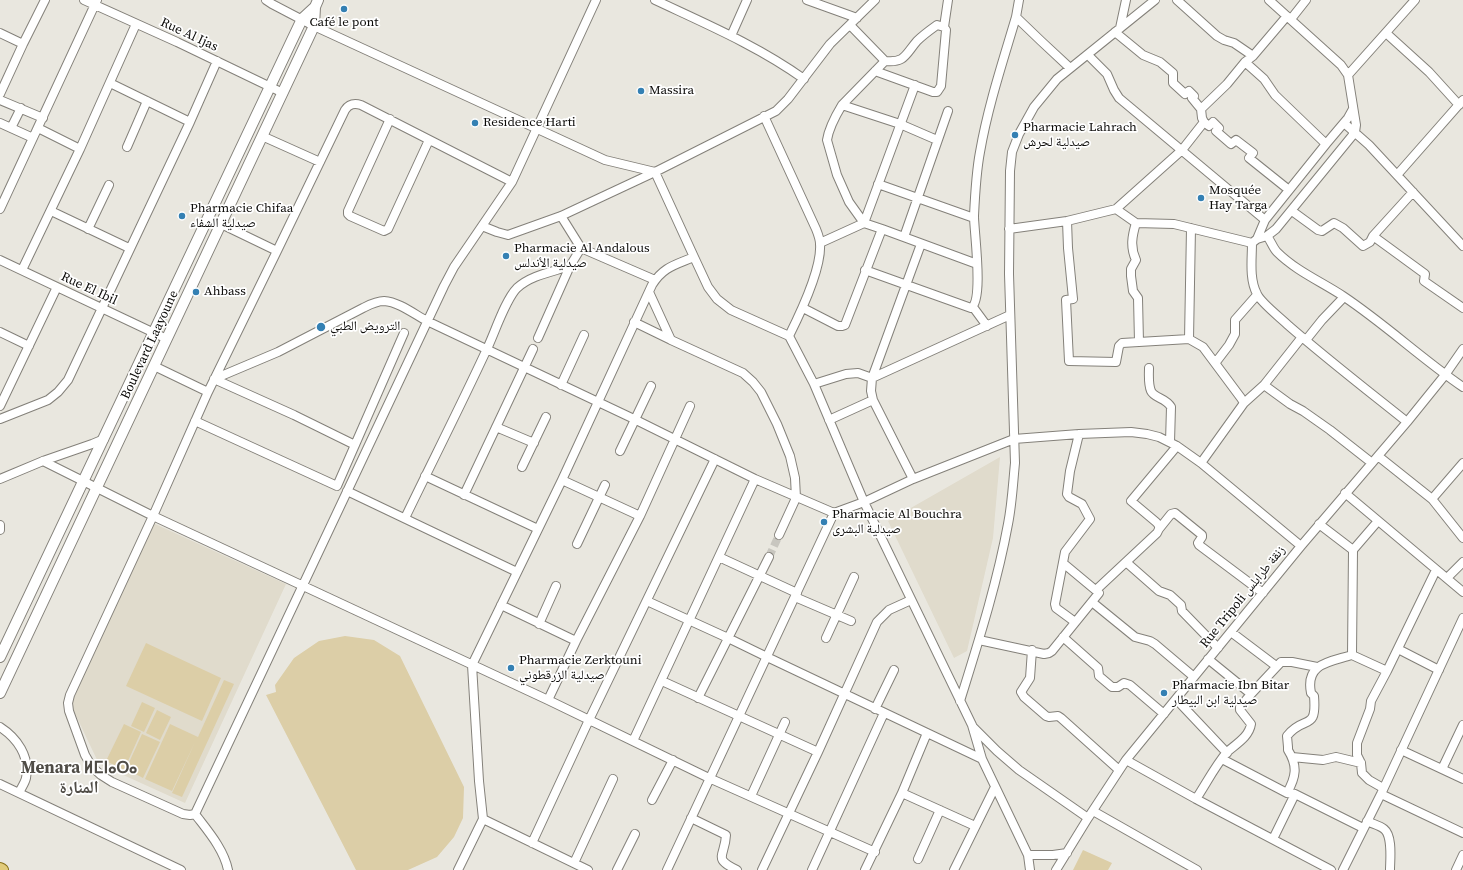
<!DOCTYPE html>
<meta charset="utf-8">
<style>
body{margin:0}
canvas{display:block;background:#e9e7df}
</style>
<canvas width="1463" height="870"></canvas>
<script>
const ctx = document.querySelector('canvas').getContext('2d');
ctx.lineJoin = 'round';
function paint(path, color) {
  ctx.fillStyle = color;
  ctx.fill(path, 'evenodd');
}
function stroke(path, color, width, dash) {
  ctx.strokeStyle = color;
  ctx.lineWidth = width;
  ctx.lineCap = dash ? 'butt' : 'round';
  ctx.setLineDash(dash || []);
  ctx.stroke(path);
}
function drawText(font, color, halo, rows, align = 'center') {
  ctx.font = font + ' "Source Serif 4","Noto Naskh Arabic","Noto Sans Tifinagh",serif';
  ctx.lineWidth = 3.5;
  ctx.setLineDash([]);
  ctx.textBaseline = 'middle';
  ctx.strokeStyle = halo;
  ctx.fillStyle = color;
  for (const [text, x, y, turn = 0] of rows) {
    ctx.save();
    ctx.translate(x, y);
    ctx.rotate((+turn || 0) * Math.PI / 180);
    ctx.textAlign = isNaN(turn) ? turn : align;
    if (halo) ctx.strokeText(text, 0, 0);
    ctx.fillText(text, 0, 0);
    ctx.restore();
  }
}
const built = new Path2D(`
 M 1000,457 L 993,538 L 967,651 L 954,658 L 888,521 Z
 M 153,523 L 286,584 L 185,803 L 99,764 L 71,705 L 82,676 Z`);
const green = new Path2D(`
 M 345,636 L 374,640 L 400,656 L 464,787 L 463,818 L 454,837 L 437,857 L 408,870 L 356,870 L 266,695 L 276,692 L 275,685 L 294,658 L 319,641 Z
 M 146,643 L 221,678 L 202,721 L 126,686 Z
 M 224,680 L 234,684 L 182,797 L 172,793 L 195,742 L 172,791 L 145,779 L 170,724 L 198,737 Z
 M 142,702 L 155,708 L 144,732 L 131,726 Z
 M 157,710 L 171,717 L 160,740 L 146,733 Z
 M 124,724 L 141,732 L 124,770 L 106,761 Z
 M 142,734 L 160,742 L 143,778 L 126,769 Z
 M 1083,850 L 1112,863 L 1108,870 L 1073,870 Z`);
const minorTunnel = new Path2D(`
 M 769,557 L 779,535`);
const minor = new Path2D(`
 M 84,0 L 177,42 L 283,93
 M 266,0 L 272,4 L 314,26 L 605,160 L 655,172 L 694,257 L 708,287 L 717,299 L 731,310 L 789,336 L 814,384 L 864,502 L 972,725 L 982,759 L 1028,855 L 1030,870
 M 655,0 C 706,24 758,46 804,79
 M 807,0 L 857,18
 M 1177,0 L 1217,36 L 1224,40 L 1234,43 L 1253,56
 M 1269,0 L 1341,65 L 1348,75 L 1356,125 L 1355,132 L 1352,136 L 1276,229 L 1267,236 L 1257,239 L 1252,243 C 1252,259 1249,279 1257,294 C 1261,303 1281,318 1289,326 C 1327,359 1367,390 1407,422
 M 1016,17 L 1041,41 L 1070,68
 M 1291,19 L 1306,0
 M 944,27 L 948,0
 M 1120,28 L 1126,0
 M 1115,32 L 1143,55 L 1160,62 L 1173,73 L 1173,83 L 1185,94 L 1189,91 L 1194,96 L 1192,98 L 1201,109
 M 0,33 L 23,44
 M 1386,33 L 1429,72 L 1459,105
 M 731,36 L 747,0
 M 1088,55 L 1107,74 L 1114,90 L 1119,98 L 1265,220
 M 1245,62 L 1264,79 L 1275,95 L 1326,144
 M 875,71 L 933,92 L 937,92 L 941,86 L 946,30 L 944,27 L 937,25 C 930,30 923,35 917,41 C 905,55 905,63 885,61
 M 1348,75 L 1415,0
 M 110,83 L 190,122
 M 0,94 L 23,44 L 45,0
 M 0,100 L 43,118
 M 842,105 L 900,124 L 937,140
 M 764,116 L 816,229 C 818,234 820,239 820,244 C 822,269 800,314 789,336
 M 390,119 L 348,211 L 348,214 L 350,216 L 384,231 L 388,229 L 429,140
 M 1204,122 L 1209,126 L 1213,122 L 1219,128 L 1216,131 L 1231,144 L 1236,140 L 1253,153 L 1249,158 L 1289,190
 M 0,123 L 33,138
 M 1344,123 L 1369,145 L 1463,246
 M 11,128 L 21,108
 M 38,128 L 80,149
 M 262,136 L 320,162
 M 127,147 L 147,101
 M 1397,175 L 1463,100
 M 878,184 L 974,218
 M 0,209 L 97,0
 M 1116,209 L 1182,150 L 1204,122 L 1202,118 L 1201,109 L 1227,84 L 1245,62 L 1253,56 L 1287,16
 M 51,211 L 129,248
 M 1292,211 L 1318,230 L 1322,231 L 1334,223 L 1343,228 L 1363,246 L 1370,242 L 1373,236 L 1413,192
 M 561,216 L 581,248 L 655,280
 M 1067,221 L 1068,248 L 1073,299 L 1066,300 L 1069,361 L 1116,362 L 1119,346 L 1122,343 L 1189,339 L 1203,347 L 1241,398 L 1244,403 L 1201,463
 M 1136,223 C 1132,236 1130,247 1136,260 L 1131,269 L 1131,276 L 1133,291 L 1138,298 L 1139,342
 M 221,224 L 277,251
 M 482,226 L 497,232 L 508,235 L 561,216 L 655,172 L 776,111 L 788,99 L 830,44 L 875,0
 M 88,229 L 109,185
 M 882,229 L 977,264
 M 1009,229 L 1067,221 L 1116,209 L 1136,223 L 1174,224 L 1252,243
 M 1267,236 C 1271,241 1273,248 1277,252 C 1296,271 1322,282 1343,296 C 1385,324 1422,359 1463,387
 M 1373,236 L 1425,274 L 1424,281 L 1463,308
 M 904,237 L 948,111
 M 1257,239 L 1265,220 L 1326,144 L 1348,118 L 1353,109
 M 820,243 L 864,223 L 915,85
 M 0,260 L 167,339
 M 22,270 L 80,149 L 136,24
 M 865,270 L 971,308 C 984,300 974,232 974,216 C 975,195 976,173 980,152 C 988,106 1003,61 1016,17 L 1019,0
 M 649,292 L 671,340 L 743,373 L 753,382 L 761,392 L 777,424 L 790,456 L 795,478 L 796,498 L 779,535
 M 973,307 L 987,326
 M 803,308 L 838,326 L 842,326 L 845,325 L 882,229 L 864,223 L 849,202 L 837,175 L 827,140 C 829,127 836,115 842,105 L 885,61 L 850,25
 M 634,322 L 671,340
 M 0,332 L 29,346
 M 538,338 L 570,266
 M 1189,339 L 1191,228
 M 1306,340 L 1322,320 L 1344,297
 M 1216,362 L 1229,345 L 1235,334 L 1235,320 L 1257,295
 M 154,366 L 208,392
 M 1149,368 C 1149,374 1148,384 1151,391 C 1154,398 1166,398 1171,407 L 1170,442
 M 214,379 L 278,352 L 363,308 C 369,305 376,301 384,301 C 399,302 414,314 427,321 L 634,419 L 755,479 L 834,513 L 864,502 L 913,479 L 1014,439 L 1079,434 L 1131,432 L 1147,434 L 1159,437 L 1177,446 L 1201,463 L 1301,546
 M 214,379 L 294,415 L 355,445
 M 814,384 L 846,374 L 858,373 L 872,378 L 1010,315
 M 561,385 L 584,335
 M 1264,385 L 1290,404 L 1303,411 L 1330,430 L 1372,463
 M 1244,403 L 1264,385 L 1302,337
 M 0,406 L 57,287
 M 0,419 L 48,400 L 58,392 L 68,380 L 190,122 L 217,61
 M 829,420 L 873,400
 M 195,421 L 337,486 L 404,333
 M 496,427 L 534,443
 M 620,451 L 651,386
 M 1378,456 L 1432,499 L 1463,538
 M 43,461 L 153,516 L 548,700 L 709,778 L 875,852
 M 522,467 L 546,417
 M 425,476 L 538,529
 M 0,479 L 43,461 L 92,444 L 104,439
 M 913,479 L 873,400 L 871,391 L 872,378 L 921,244
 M 562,480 L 640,516
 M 347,491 L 517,572
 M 1345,493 L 1463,592
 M 464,495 L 533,349
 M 1432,499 L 1463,463
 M 405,518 C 432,462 460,407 486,351 C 494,335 505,300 517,288 C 531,275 552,272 570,266 L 581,248
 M 1378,521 L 1353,550 L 1352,655 L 1387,671
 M 1319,524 L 1353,550
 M 0,525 L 0,530
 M 1159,529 L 1171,514 L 1175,513 L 1202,535 L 1202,537 L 1198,543 L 1199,545 L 1263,593
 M 577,544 L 605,485
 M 719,557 L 797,593
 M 1126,562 L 1159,591 L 1170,595 L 1181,605 L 1182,611 L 1218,648
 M 1447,578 L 1463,562
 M 1096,590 L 1157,533 C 1160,528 1160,526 1156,522 L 1131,501 L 1177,446
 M 795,597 L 851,621
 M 647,601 L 728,638 L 767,657 L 982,759
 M 1092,602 L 1135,637 L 1150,641 L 1155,644 L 1194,677
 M 501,605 L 576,641
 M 1075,622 L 1056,608 L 1055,604 L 1065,552 L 1090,519 L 1082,504 L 1069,497 L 1067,494 L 1070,471 L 1079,434
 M 539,624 L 556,586
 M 1231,632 L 1276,666
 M 1063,637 L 1098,668 L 1099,676 L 1112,687 L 1118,687 L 1124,683 L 1130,685 L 1164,714
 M 826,638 L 854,577
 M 979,640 L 1044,654 L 1049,653 L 1052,651 L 1099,593 L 1063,563
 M 1398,649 L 1439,670
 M 1032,650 L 1030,678 L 1021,692 L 1024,697 L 1046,716 L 1049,717 L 1058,716 L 1061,718 L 1119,770
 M 662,681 L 818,752
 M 1251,694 L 1281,662 L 1292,662 L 1317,667
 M 698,698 L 769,557
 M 1176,699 L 1227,753
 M 548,700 L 576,641 L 640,516 L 690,406
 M 960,701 C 978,643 997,584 1008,524 C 1012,504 1013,483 1015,463 L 1009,274 L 1010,171 L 1012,152 L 1019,134 L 1034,107 L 1057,79 L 1155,0
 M 875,709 L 894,670
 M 0,727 C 17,738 30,756 26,778 C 25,783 21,788 19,793
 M 973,727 L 997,751 L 1019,770 L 1088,818
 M 633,741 L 755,479
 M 1401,750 L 1463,779
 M 1292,757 L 1323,760 L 1336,757 L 1361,763
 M 1222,759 L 1287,793 C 1296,777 1298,766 1288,750 L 1288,747 L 1287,736 C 1304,714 1317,733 1314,696 L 1311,693 C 1305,663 1330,662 1352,655
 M 1126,760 L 1196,799 L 1331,870
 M 1442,769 L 1463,725
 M 0,784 L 181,870
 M 1383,788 L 1369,780 L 1362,773 L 1361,763 L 1357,755 L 1357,743 L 1370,709 L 1371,701 L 1387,671 L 1436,570
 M 902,793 L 975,826
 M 1287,793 L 1295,794 L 1363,828
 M 1381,794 L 1463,833
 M 751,796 L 785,722
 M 1196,799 C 1206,784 1215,766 1227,752 C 1236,744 1249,737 1251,724 L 1240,710 L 1240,707 L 1251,694 L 1208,659
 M 652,800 L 673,760
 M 1093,811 L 1197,870
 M 195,814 L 190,815 L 183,814 L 112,782 L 101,775 L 92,767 L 85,755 L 69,711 L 68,703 L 70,695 L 153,516 L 208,392 L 277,251 L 345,110 C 349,104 354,103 361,105 L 512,182
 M 195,814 L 444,286 L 454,267 L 512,182 L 596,0
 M 195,814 C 207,830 224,849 228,870
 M 691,818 L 726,835 C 725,857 712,858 737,870
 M 483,819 L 588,870
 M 1367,821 C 1372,824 1379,825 1384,829 C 1393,836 1390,860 1390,870
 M 1273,839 L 1295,794
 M 532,843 L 589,720 L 715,459
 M 1028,855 L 1053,855 L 1067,853
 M 918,859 L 940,810
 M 574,863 L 613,779
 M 458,870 L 483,819 L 479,781 L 472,665 L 562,480 L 652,285 C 663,267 675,265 694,257
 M 617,870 L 635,834
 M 667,870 L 834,513
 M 762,870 L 818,752 L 877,622 L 889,610 L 911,600
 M 812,870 L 884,713
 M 865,870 L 902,793 L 927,733
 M 954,870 L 995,787
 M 1056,870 L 1088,818 L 1126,760 L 1301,546 L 1407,422 L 1445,375 L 1463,349
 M 1343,870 L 1381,794 L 1463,618
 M 1456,870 L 1463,855`);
const tertiary = new Path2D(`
 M 0,657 L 302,19 L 315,7 L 318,0
 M 0,693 L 314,26 L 315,7`);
const primary = new Path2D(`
 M 0,869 L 2,870`);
const markers = [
 [344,9,4,"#3480b3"],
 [641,91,4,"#3480b3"],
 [475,123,4,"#3480b3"],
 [1015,135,4,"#3480b3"],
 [1201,198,4,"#3480b3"],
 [182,216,4,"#3480b3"],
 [506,256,4,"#3480b3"],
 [196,292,4,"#3480b3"],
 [321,327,5,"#3480b3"],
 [824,522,4,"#3480b3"],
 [511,668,4,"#3480b3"],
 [1164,693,4,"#3480b3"]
];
const poiNames = [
 ["Café le pont",344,23,"center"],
 ["Massira",649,91],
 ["Residence Harti",483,123],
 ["Pharmacie Lahrach",1023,128],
 ["صيدلية لحرش",1023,143],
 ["Mosquée",1209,191],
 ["Hay Targa",1209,206],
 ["Pharmacie Chifaa",190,209],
 ["صيدلية الشفاء",190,224],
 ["Pharmacie Al Andalous",514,249],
 ["صيدلية الأندلس",514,264],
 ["Ahbass",204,292],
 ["الترويض الطبي",330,327],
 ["Pharmacie Al Bouchra",832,515],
 ["صيدلية البشرى",832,530],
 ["Pharmacie Zerktouni",519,661],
 ["صيدلية الزرقطوني",519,676],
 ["Pharmacie Ibn Bitar",1172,686],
 ["صيدلية ابن البيطار",1172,701]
];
const streetNames = [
 ["Rue Al Ijas",189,35,25],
 ["Rue El Ibil",89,289,25],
 ["Boulevard Laayoune",150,345,-65],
 ["Rue Tripoli زنقة طرابلس",1243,597,-51]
];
const districtNames = [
 ["Menara ⵍⵎⵏⴰⵔⴰ",79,769],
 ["المنارة",79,789]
];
paint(built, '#e0dbcc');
paint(green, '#dccea7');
stroke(minorTunnel, '#c8c6bf', 8, [8, 4]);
stroke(minor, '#84817a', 10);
stroke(tertiary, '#84817a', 12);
stroke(primary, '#897119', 14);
stroke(minor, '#fff', 8);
stroke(tertiary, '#fff', 10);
stroke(primary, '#e1cb7a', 12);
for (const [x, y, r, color] of markers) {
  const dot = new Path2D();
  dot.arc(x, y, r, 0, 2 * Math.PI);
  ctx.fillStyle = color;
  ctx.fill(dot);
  stroke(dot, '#fff', 1.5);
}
drawText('13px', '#0c0b09', '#fff', poiNames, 'left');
drawText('13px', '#0c0b09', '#fff', streetNames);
drawText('bold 17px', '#4f4c46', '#fff', districtNames);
</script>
